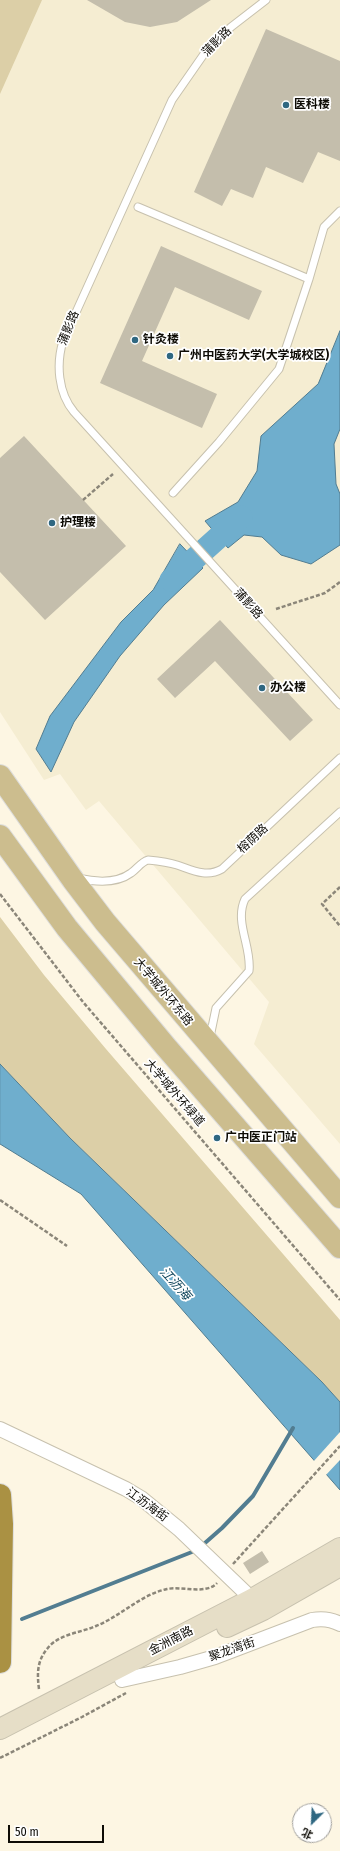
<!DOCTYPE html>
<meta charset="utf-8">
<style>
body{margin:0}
#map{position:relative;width:340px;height:1851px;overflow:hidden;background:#fdf6e3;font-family:"Fira Sans Condensed","Noto Sans SC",sans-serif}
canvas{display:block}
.north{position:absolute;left:292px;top:1803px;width:40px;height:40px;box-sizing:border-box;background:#fff;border:1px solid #9f9e9b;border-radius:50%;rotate:204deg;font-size:11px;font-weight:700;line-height:16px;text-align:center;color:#0e0c06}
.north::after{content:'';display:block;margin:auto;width:14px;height:18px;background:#2f6781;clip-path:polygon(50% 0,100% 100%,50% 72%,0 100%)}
.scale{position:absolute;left:8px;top:1825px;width:96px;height:18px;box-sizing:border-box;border:2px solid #0e0c06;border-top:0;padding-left:5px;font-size:12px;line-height:14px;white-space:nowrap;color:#0e0c06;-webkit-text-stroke:3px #fff;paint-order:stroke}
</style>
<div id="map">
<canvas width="340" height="1851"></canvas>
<div class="north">北</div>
<div class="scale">50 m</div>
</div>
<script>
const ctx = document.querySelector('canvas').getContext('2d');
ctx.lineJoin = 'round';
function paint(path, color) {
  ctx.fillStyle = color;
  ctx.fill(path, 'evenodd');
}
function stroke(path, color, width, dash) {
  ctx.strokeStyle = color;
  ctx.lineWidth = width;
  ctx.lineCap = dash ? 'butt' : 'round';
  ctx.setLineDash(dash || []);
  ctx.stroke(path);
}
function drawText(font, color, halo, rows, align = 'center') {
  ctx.font = font + ' "Fira Sans Condensed","Noto Sans SC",sans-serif';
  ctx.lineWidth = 3.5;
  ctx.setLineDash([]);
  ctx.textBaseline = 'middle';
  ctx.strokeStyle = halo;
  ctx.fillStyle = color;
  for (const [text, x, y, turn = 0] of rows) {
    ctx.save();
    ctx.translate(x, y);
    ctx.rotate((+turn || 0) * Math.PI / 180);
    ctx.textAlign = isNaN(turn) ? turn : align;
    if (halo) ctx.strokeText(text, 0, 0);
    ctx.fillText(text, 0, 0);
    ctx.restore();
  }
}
const built = new Path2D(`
 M 0,0 L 340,0 L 340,1144 L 254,1044 L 269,1002 L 99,801 L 86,810 L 60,774 L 44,780 L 0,712 Z`);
const green = new Path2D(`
 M 0,0 L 42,0 L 0,94 Z
 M 0,917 L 44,975 L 106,1049 L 340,1320 L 340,1402 L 322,1382 L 70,1138 L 0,1064 Z`);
const water = new Path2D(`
 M 340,331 L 340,429 L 334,444 L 336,484 L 340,494 L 340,545 L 311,564 L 281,555 L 262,537 L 244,535 L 228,548 L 205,521 L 238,502 L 257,471 L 261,436 L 318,384 Z
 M 180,544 L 203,568 L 164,605 L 120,656 L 74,722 L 51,772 L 36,749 L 50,716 L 121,622 L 153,590 Z
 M 0,1064 L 70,1138 L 322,1382 L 340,1402 L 340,1490 L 81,1194 L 0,1144 Z`);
const pier = new Path2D(`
 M 340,1432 L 340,1460 L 325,1476 L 313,1462 Z`);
const stream = new Path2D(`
 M 22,1619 L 197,1550 L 222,1528 L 253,1496 L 293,1428`);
const river = new Path2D(`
 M 171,580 L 241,517`);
const building = new Path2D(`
 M 87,0 L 211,0 L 177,22 L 150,27 L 125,22 Z
 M 266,29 L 340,61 L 340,161 L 318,152 L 303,183 L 266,167 L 253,198 L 231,189 L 222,206 L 194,192 Z
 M 161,246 L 262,291 L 249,320 L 175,287 L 142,361 L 217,394 L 202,428 L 100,383 Z
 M 24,436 L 126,546 L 45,620 L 0,572 L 0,458 Z
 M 220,620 L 313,720 L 290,741 L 215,661 L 175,698 L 157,679 Z
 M 262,1551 L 269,1562 L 250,1574 L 243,1563 Z`);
const path = new Path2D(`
 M 83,500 L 113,474
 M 276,609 L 325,593 L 340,582
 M 340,887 L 322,904 L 340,926
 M 0,894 L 83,1002 L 340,1300
 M 0,1200 L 67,1246
 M 233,1564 L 340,1446
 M 39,1689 C 37,1674 37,1661 47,1649 C 58,1634 80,1633 96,1626 C 121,1616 140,1595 167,1589 C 182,1586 206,1595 217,1583
 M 0,1758 L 82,1717 L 126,1693`);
const lane = new Path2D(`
 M 266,0 L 231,27 L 204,54 L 172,100 L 63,341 C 56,364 58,393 74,412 L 340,705
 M 138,207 L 309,279 L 324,227 L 340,211
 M 173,493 L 219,442 L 279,369 L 309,279
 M 78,878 C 95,882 116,884 131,873 C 137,869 141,862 148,860 C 158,861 168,862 177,865 C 192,870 206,878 222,869 L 340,758
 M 210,1037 L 216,1008 L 249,971 C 252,947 234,922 245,899 L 340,812`);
const street = new Path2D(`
 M 0,1429 L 126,1489 L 141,1498 L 179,1529 L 252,1599
 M 122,1680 L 180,1667 L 215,1657 L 312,1620 C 323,1618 331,1619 340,1624`);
const secondary = new Path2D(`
 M 227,1627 L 263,1610 L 340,1566
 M 0,1729 L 252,1599 L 340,1548`);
const primary = new Path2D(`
 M 0,776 L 73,880 L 105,922 L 340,1197
 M 0,836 L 67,928 L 166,1047 L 340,1247`);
const highway = new Path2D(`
 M 0,1495 L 2,1524 L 0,1662`);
const markers = [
 [286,105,4,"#2f6781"],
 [135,340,4,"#2f6781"],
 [170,356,4,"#2f6781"],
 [52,523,4,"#2f6781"],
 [262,688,4,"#2f6781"],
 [217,1138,4,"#2f6781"]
];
const streetNames = [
 ["蒲影路",217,42,-45],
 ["蒲影路",69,328,-68],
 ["蒲影路",248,604,48],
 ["榕荫路",253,839,-43],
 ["大学城外环东路",163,992,50],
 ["大学城外环绿道",174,1093,49],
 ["江沥海街",147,1505,36],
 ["金洲南路",171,1641,-27],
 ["聚龙湾街",232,1650,-19]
];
const poiNames = [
 ["医科楼",294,105],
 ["针灸楼",143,340],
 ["广州中医药大学(大学城校区)",178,356],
 ["护理楼",60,523],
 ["办公楼",270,688],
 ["广中医正门站",225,1138]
];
const waterNames = [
 ["江沥海",175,1284,48]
];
paint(built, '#f5edd2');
paint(green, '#dccfa7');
paint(water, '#6faecd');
stroke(water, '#527d91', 1);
paint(pier, '#fdf6e3');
stroke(stream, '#527d91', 4);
stroke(river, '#6faecd', 23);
paint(building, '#c4beac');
stroke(lane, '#c7c1ae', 9);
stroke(street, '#c7c1ae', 16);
stroke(secondary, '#c7c1ae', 22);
stroke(primary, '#dddddc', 24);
stroke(highway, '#dddddc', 24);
stroke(path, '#8b8679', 2.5, [4, 2]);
stroke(lane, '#fff', 7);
stroke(street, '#fff', 14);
stroke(secondary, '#e6dec7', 20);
stroke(primary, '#ccbd8e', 22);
stroke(highway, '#aa9143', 22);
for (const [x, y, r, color] of markers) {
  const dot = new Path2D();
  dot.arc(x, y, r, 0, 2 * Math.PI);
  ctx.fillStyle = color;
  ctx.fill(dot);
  stroke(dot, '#fff', 1.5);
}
drawText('12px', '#0e0c06', '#fff', streetNames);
drawText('bold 12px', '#0e0c06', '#fff', poiNames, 'left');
drawText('italic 13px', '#10455b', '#fff', waterNames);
</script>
